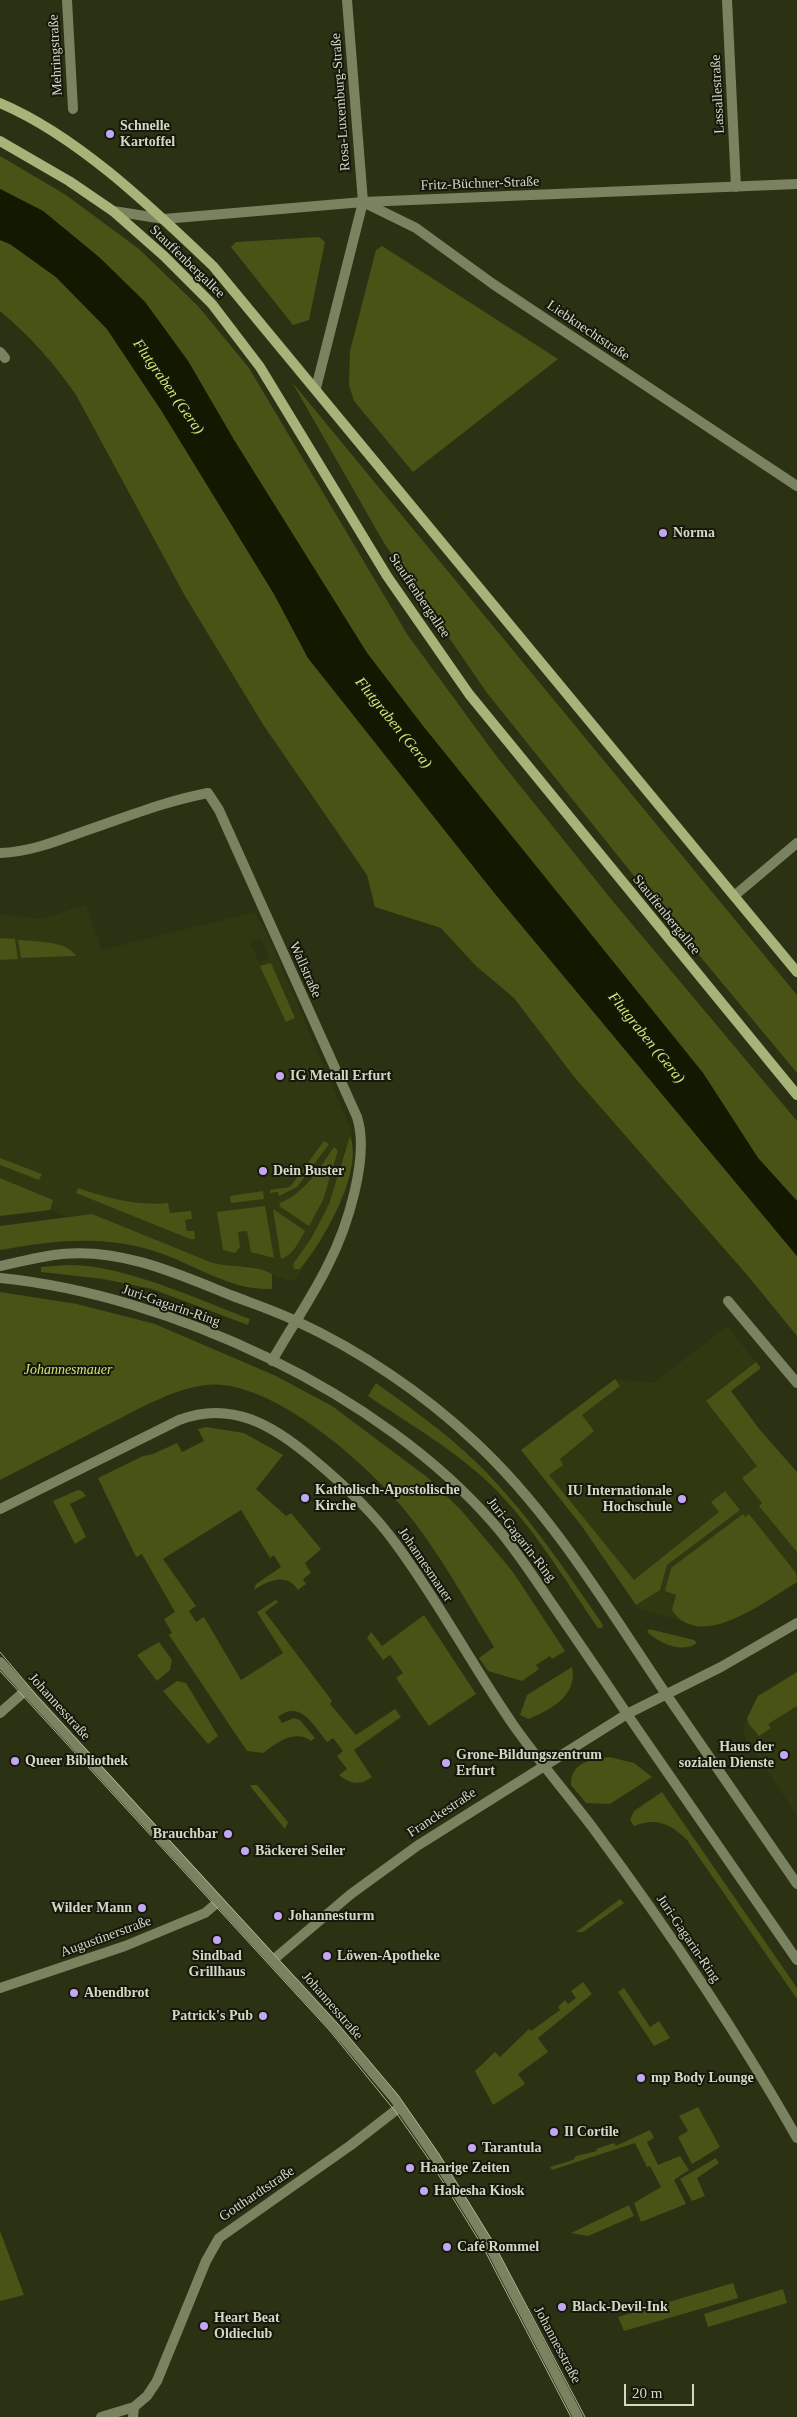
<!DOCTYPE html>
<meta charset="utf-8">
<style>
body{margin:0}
#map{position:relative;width:797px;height:2417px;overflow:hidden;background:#2b3113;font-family:Georgia,serif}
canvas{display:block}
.scale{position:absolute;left:624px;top:2384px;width:70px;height:22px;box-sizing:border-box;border:2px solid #d3d8c5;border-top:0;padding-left:6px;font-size:15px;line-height:18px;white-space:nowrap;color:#d3d8c5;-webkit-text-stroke:4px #15180b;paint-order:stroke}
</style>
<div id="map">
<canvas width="797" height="2417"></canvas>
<div class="scale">20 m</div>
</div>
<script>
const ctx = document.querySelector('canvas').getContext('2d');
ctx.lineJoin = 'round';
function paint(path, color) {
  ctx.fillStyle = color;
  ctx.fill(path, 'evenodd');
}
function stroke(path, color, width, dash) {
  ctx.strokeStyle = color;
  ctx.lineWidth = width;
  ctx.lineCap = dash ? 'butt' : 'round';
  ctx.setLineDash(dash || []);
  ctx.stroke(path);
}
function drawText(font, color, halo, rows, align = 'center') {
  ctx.font = font + ' Georgia,serif';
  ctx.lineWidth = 4;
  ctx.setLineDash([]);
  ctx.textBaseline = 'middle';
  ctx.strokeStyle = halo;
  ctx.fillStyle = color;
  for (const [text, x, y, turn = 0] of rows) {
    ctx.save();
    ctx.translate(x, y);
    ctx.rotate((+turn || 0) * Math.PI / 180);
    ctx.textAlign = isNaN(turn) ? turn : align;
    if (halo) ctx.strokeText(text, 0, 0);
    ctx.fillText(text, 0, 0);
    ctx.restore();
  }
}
const built = new Path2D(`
 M 86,905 L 102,950 L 255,912 L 271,942 L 349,1125 L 352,1137 L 351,1172 L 344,1197 L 320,1243 L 293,1282 L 249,1266 L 229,1267 L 213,1263 L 92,1214 L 68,1217 L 50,1210 L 53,1200 L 0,1178 L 0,1165 L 39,1179 L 42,1174 L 0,1158 L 0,960 L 18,958 L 15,940 L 0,938 L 0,914 L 40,919 ZM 261,939 L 269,958 L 259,962 L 250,942 ZM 19,940 L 75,956 L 21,958 ZM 346,1145 L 352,1150 L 350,1172 L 343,1197 L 319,1243 L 300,1269 L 293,1264 L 312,1237 L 329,1204 ZM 334,1148 L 338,1150 L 327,1187 L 308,1225 L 279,1206 L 280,1203 L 297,1195 L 305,1187 ZM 78,1188 L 114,1200 L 147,1205 L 168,1203 L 170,1213 L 192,1219 L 185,1220 L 187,1232 L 195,1238 L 190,1239 L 76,1193 Z
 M 727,1326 L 761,1368 L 718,1401 L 797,1501 L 797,1582 L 736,1618 L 720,1625 L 701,1626 L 639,1609 L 581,1525 L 521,1450 L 615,1379 L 654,1383 Z
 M 797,1672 L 797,1816 L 743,1734 L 747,1718 L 758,1696 Z`);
const green = new Path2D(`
 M 0,156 L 66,195 L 139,249 L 198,306 L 249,368 L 407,634 L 497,757 L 611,899 L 797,1121 L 797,1201 L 758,1158 L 703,1073 L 423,726 L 367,653 L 234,440 L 188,361 L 145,302 L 100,258 L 43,211 L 0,189 Z
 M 319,237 L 325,242 L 309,320 L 293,325 L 231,247 L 236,242 Z
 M 0,240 L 10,244 L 56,277 L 107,329 L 161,410 L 274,594 L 308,658 L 496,895 L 797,1256 L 797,1336 L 748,1276 L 575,1078 L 514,998 L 476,966 L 441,928 L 375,907 L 367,875 L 264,726 L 185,596 L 76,395 C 53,362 31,337 0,311 Z
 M 382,246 L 558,359 L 413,472 L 354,401 L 349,385 L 350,351 L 376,250 Z
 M 292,382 L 797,995 L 797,1073 L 659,907 L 487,693 L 384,543 Z
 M 0,938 L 15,939 L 18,959 L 0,960 Z
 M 18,940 C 35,942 66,940 76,956 L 21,958 Z
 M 271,963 L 295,1018 L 286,1022 L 260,966 Z
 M 350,1136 C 364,1171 323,1242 300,1269 L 294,1269 L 293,1264 L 312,1237 L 329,1204 Z
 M 324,1141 L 329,1144 L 297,1187 L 279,1196 L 278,1192 L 270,1193 L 270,1190 L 290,1187 Z
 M 334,1147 L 338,1151 L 323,1200 L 309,1226 L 279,1206 L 280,1203 C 306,1192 318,1170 334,1147 Z
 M 0,1158 L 42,1174 L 39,1180 L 0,1165 Z
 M 0,1178 L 53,1200 L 50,1210 L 0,1216 Z
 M 78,1188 C 108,1198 136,1206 168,1203 L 170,1213 L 191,1211 L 192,1219 L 185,1220 L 187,1231 L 194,1231 L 195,1239 L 190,1239 L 76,1193 Z
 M 263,1191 L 264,1199 L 231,1203 L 230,1196 Z
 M 265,1206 L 274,1258 L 251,1252 L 247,1231 L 238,1232 L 240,1247 L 235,1253 L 223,1250 L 217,1212 Z
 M 273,1209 L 305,1231 C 299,1241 293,1256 281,1259 Z
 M 92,1214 L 213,1263 C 233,1268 254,1264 272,1274 L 272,1289 C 233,1291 198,1267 163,1254 C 108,1234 56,1240 0,1250 L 0,1226 Z
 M 67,1265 C 119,1263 200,1300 250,1319 L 248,1325 L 152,1289 L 103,1279 L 41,1272 L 41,1267 Z
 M 0,1292 L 77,1304 L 155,1324 L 276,1376 L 332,1406 L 427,1477 L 461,1510 L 513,1572 L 565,1651 L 552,1659 L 550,1656 L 536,1665 L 539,1669 L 522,1681 L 488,1671 L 479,1658 L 494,1647 C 465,1600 438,1550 403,1508 C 365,1462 268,1377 206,1385 C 173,1389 141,1408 111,1423 C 74,1442 37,1461 0,1480 Z
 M 756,1362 L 761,1368 L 731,1391 L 760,1430 L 797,1472 L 797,1552 L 759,1506 L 762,1503 L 742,1478 L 757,1466 L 706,1401 Z
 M 615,1379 L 620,1386 L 582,1415 L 594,1431 L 560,1459 L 563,1465 L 549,1475 L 634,1580 L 719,1512 L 711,1502 L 725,1491 L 740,1510 L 667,1565 L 660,1590 L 636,1605 L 581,1525 L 521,1450 Z
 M 376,1383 C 411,1408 446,1433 477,1463 C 526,1511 564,1568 603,1625 L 602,1628 L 598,1628 C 565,1580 533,1526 491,1485 C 455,1450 409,1424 368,1396 Z
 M 206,1427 L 244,1433 L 283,1455 L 256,1489 L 286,1516 L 291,1513 L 321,1549 L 305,1563 L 311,1573 L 303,1579 L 306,1584 L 298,1590 C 286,1572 268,1581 254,1590 L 256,1584 L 281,1567 L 274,1555 L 270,1558 L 241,1510 L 163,1559 L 196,1606 L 189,1611 L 196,1622 L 204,1617 L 241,1680 L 283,1653 L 257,1612 L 276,1600 L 278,1602 L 265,1612 L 332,1701 L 330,1704 L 356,1735 L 395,1709 L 401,1717 L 354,1750 L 372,1777 C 360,1786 350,1784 339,1775 L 347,1769 L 337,1756 L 343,1751 L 333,1738 L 327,1742 C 314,1726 300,1699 278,1717 L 282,1723 L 294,1718 L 300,1720 L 315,1738 L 311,1741 C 294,1729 277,1743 263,1753 L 247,1751 L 169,1635 L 172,1633 L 164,1619 L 175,1612 L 142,1554 L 136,1557 L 98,1478 L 143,1456 L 153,1454 L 177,1443 L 182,1452 L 204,1441 L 198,1429 Z
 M 78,1490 L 82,1491 L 86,1496 L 70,1504 L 86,1537 L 75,1544 L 53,1501 Z
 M 743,1514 L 745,1517 L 749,1514 L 796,1573 L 797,1582 C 767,1600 700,1653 672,1610 L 676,1595 L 665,1591 L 671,1568 Z
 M 424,1615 L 476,1694 L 429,1726 L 396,1678 L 403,1673 L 390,1655 L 383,1660 L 367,1638 L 371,1632 L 382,1646 Z
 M 649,1629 L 694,1640 L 697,1643 C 681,1654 660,1643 647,1632 Z
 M 159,1642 L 172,1660 L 170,1670 L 157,1681 L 137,1655 Z
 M 572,1667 C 578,1695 552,1709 529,1719 L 520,1715 L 527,1695 Z
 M 797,1672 L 797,1706 L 768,1724 L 771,1728 L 759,1736 L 749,1724 L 747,1718 L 758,1696 Z
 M 177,1681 L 186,1683 L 218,1736 L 208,1744 L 163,1691 Z
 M 609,1757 L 634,1763 L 652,1777 L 610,1804 L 586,1803 L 571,1785 C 570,1763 591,1759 609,1757 Z
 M 252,1785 L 257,1785 L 288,1822 L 285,1829 L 250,1786 Z
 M 662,1792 L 797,1988 L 797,1999 L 687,1840 C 671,1824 656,1817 634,1826 L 630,1820 L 634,1811 Z
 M 620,1899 L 624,1903 L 583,1932 L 576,1932 Z
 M 583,1982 L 592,1994 L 538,2038 L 548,2052 L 518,2074 L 525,2084 L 493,2105 L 475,2071 L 495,2052 L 500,2057 L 529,2029 L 531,2031 L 560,2010 L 558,2007 L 565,2000 L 568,2004 L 576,1998 L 571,1991 Z
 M 624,1988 L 650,2027 L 659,2021 L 670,2038 L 654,2046 L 618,1992 Z
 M 698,2107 L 720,2147 L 692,2164 L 678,2137 L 688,2131 L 679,2116 Z
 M 650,2130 L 654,2138 L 647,2142 L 658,2165 L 680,2156 L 689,2170 L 674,2180 L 686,2204 L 641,2222 L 634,2203 L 661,2187 L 650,2166 L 647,2167 L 635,2143 L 552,2170 L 550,2167 L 573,2160 L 576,2156 L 597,2151 L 596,2149 L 614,2143 L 616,2146 Z
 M 716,2158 L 719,2163 L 697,2178 L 705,2196 L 692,2201 L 680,2179 Z
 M 629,2205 L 634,2216 L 588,2236 L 571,2233 Z
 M 0,2231 L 24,2295 L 0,2301 Z
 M 733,2283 L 738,2298 L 624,2331 L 618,2317 Z
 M 783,2289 L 787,2303 L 708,2327 L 704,2314 Z`);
const water = new Path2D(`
 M 0,189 L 43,211 L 100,258 L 145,302 L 188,361 L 234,440 L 367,653 L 423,726 L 703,1073 L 758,1158 L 797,1201 L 797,1256 L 496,895 L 308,658 L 274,594 L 161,410 L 107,329 L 56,277 L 10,244 L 0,240 Z`);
const minor = new Path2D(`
 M 67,0 L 73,109
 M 347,0 L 363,202 L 797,184
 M 727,0 L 736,187
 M 0,352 L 5,358
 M 0,853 C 29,852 55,842 82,832 C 124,818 165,801 208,793 L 219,810 L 357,1117 C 370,1157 347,1228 328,1265 C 312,1298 290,1329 272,1361
 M 734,896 L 797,843
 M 0,1266 C 20,1262 41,1256 62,1254 C 122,1248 178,1274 233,1296 C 254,1304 275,1311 296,1321 C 359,1350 423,1393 474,1441 C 552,1513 607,1607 666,1694
 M 0,1278 C 171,1295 381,1393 494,1524 C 514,1547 531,1573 548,1598 C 575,1637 601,1675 627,1714 L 417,1846 L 351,1894 L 273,1960
 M 728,1301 L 797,1383
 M 0,1509 L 179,1420 C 231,1400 273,1425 313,1459 C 342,1483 373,1512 396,1544 C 439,1602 473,1667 514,1726 C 539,1761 567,1794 593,1828 C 667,1928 736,2030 797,2138
 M 0,1662 L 334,2027 L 394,2098 L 435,2157 L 488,2243 L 578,2417
 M 0,1713 L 25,1691
 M 0,1988 L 125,1946 L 205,1913 L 218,1902
 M 101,2417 L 134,2407
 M 133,2417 L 134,2407 L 147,2396 L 157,2381 L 206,2261 L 219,2238 L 351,2145 L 400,2107`);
const tertiary = new Path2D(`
 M 363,202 L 416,228 L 493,284 L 797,486
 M 113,211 L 164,219 L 363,202
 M 316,388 L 363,202
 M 797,1623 L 721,1667 L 627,1714 L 797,1960
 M 666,1694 L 797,1884`);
const secondary = new Path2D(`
 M 0,103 C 78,136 152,208 213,266 L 797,972
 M 0,141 L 69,181 L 113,211 L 164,256 L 212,304 L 260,367 L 387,576 L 469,694 L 797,1095`);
const tram = new Path2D(`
 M 0,1652 L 37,1696 L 338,2024 L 398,2095 L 439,2154 L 492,2240 L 585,2417
 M 0,1671 L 330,2031 L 395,2111 L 430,2161 L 483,2247 L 571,2417`);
const markers = [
 [110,134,5,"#c2a7f2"],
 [663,533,5,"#c2a7f2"],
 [280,1076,5,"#c2a7f2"],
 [263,1171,5,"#c2a7f2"],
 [305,1498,5,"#c2a7f2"],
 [682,1499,5,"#c2a7f2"],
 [784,1755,5,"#c2a7f2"],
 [15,1761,5,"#c2a7f2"],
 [446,1763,5,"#c2a7f2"],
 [228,1834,5,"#c2a7f2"],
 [245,1851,5,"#c2a7f2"],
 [142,1908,5,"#c2a7f2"],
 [278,1916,5,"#c2a7f2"],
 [217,1940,5,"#c2a7f2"],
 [327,1956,5,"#c2a7f2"],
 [74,1993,5,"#c2a7f2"],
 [263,2016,5,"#c2a7f2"],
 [641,2078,5,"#c2a7f2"],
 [554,2132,5,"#c2a7f2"],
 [472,2148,5,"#c2a7f2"],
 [410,2168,5,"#c2a7f2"],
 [424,2191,5,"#c2a7f2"],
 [447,2247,5,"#c2a7f2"],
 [562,2307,5,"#c2a7f2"],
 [204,2326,5,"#c2a7f2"]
];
const streetNames = [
 ["Mehringstraße",56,55,-93],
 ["Lassallestraße",718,94,-93],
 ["Rosa-Luxemburg-Straße",341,102,-94],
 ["Fritz-Büchner-Straße",480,184,-2],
 ["Stauffenbergallee",187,262,44],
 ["Liebknechtstraße",588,331,34],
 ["Stauffenbergallee",419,596,56],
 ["Stauffenbergallee",666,915,51],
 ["Wallstraße",305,970,66],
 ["Juri-Gagarin-Ring",171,1306,19],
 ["Juri-Gagarin-Ring",521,1540,52],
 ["Johannesmauer",425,1565,56],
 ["Johannesstraße",59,1707,48],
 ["Franckestraße",442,1813,-33],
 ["Augustinerstraße",106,1937,-20],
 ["Juri-Gagarin-Ring",688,1939,56],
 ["Johannesstraße",332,2006,49],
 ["Gotthardtstraße",257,2194,-34],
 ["Johannesstraße",557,2345,62]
];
const poiNames = [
 ["Schnelle",120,126],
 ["Kartoffel",120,142],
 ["Norma",673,533],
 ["IG Metall Erfurt",290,1076],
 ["Dein Buster",273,1171],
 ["Katholisch-Apostolische",315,1490],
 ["Kirche",315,1506],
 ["IU Internationale",672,1491,"right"],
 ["Hochschule",672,1507,"right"],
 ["Haus der",774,1747,"right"],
 ["sozialen Dienste",774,1763,"right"],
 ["Grone-Bildungszentrum",456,1755],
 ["Erfurt",456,1771],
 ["Queer Bibliothek",25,1761],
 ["Brauchbar",218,1834,"right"],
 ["Bäckerei Seiler",255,1851],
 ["Wilder Mann",132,1908,"right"],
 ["Johannesturm",288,1916],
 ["Sindbad",217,1956,"center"],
 ["Grillhaus",217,1972,"center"],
 ["Löwen-Apotheke",337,1956],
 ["Abendbrot",84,1993],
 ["Patrick's Pub",253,2016,"right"],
 ["mp Body Lounge",651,2078],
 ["Il Cortile",564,2132],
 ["Tarantula",482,2148],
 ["Haarige Zeiten",420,2168],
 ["Habesha Kiosk",434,2191],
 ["Café Rommel",457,2247],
 ["Black-Devil-Ink",572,2307],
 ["Heart Beat",214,2318],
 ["Oldieclub",214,2334]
];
const parkNames = [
 ["Johannesmauer",68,1370]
];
const waterNames = [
 ["Flutgraben (Gera)",168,387,55],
 ["Flutgraben (Gera)",393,723,51],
 ["Flutgraben (Gera)",646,1038,51]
];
paint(built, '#303811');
paint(green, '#485315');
paint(water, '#131800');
stroke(minor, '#7a835f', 10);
stroke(tertiary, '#7a835f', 10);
stroke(secondary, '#a6b379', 10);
stroke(tram, '#b0b5a0', 1);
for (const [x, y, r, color] of markers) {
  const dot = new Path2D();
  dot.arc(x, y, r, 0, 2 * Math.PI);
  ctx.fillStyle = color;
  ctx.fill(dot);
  stroke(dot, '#15180b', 2);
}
drawText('14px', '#d3d8c5', '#15180b', streetNames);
drawText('bold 14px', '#d3d8c5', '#15180b', poiNames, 'left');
drawText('italic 14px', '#d0e871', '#15180b', parkNames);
drawText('italic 15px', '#d2ea73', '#15180b', waterNames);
</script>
